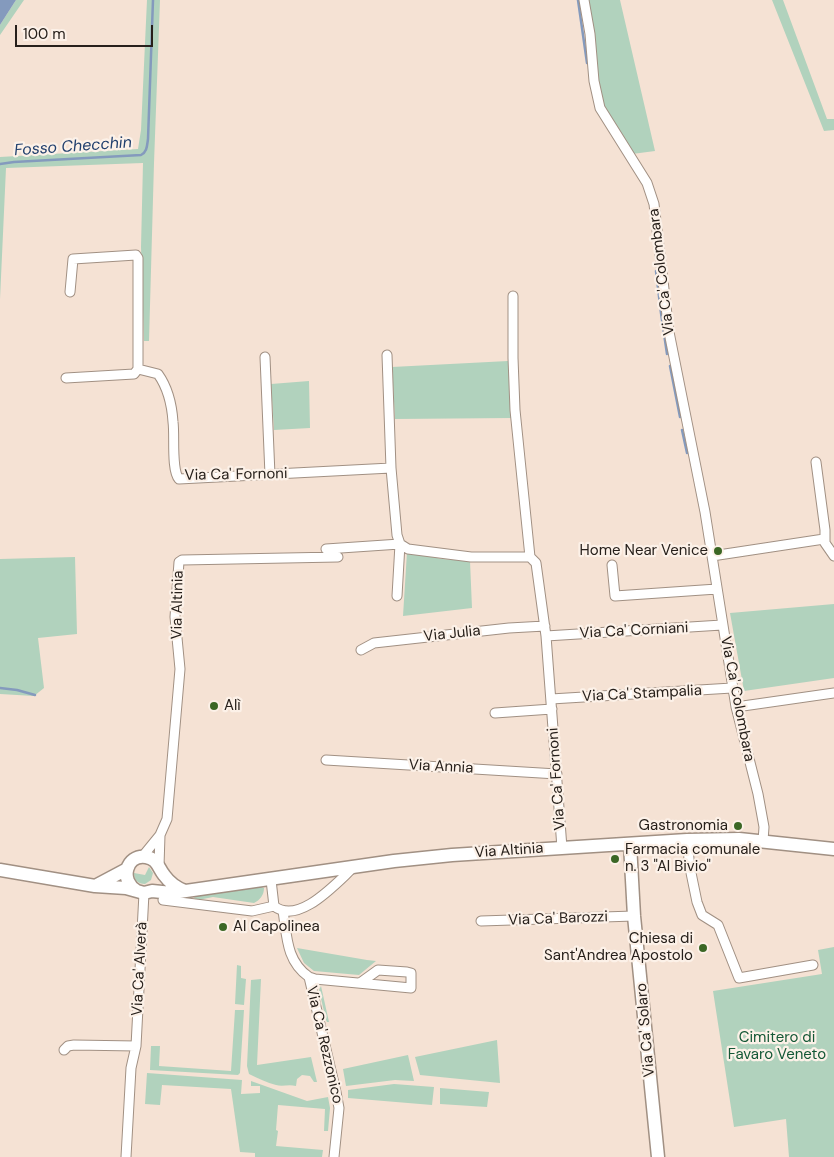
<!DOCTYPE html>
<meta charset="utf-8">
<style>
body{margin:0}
#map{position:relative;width:834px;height:1157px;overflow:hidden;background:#f5e2d4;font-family:"DM Sans",sans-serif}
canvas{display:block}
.scale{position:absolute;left:15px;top:25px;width:138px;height:22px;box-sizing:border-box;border:2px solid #27201b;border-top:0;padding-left:6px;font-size:15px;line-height:18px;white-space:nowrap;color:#27201b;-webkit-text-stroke:4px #fcf1e8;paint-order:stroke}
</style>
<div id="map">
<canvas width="834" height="1157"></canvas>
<div class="scale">100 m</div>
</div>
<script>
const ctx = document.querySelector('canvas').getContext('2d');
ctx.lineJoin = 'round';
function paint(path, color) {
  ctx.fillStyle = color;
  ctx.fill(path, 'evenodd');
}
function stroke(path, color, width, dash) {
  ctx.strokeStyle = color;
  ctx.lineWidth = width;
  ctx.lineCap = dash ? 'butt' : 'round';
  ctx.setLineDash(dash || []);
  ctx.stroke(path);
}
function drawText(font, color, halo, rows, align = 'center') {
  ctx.font = font + ' "DM Sans",sans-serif';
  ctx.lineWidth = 4.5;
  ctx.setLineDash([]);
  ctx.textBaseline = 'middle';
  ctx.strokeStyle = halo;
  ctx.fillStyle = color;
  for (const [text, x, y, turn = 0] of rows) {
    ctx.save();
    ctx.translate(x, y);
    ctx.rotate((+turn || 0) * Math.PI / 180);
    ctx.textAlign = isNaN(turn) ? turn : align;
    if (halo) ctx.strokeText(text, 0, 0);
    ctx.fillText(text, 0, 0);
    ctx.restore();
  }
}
const green = new Path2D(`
 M 16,0 L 24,0 L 0,35 L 0,25 Z
 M 147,0 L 160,0 L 154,163 L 149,341 L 144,341 L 141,247 L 143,163 L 6,168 L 0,299 L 0,157 L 138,149 L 141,130 Z
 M 586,0 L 620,0 L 655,151 L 632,154 L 607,115 L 598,90 Z
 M 772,0 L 783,0 L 827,119 L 834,119 L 834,130 L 824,131 Z
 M 508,361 L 512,418 L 395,419 L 392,367 Z
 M 309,381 L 310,428 L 274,430 L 271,384 Z
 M 407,552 L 442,559 L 470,561 L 472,608 L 403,616 Z
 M 75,557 L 77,634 L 38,638 L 44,688 L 34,696 L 0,694 L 0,559 Z
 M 834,604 L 834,678 L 744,691 L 730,613 Z
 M 149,867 L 153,873 L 151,880 L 145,884 C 138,884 134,880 134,873 L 145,875 Z
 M 261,887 L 264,888 C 264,895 260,900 254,903 L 213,897 L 198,900 L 194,898 L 195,896 Z
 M 834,947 L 834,1157 L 789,1157 L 786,1119 L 734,1127 L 713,991 L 822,974 L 818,950 Z
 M 297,948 L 367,960 L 376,961 L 359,975 L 314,971 L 304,963 Z
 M 237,965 L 241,966 L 241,978 L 246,979 L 244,1005 L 235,1004 Z
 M 261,979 L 257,1065 L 311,1057 L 317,1082 L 314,1082 L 310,1076 L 302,1075 L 297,1079 L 296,1086 C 288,1084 283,1087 276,1085 C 267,1083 258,1078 249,1074 L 247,1066 L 251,980 Z
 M 321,986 L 329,1022 L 327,1022 L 326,1020 L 319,990 Z
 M 235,1010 L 244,1010 L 240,1073 L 238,1075 L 150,1070 L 151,1046 L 160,1046 L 159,1066 L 231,1071 Z
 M 497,1040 L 500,1083 L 420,1075 L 415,1057 Z
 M 408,1055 L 414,1081 L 395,1080 L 346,1086 L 343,1069 Z
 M 147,1073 L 242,1080 L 241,1094 L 260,1093 L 260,1086 L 251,1086 L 251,1081 L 307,1101 L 328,1097 L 330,1108 L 328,1131 L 324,1131 L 325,1109 L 278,1105 L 276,1130 L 278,1131 L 276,1146 L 323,1150 L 322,1157 L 255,1157 L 255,1153 L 240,1152 L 231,1089 L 162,1085 L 160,1105 L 145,1104 Z
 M 394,1084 L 434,1087 L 432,1105 L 348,1098 L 348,1090 Z
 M 440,1088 L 489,1092 L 487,1107 L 440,1104 Z`);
const water = new Path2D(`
 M 0,0 L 16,0 L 0,25 Z`);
const stream = new Path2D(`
 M 578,0 L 587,63
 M 0,164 L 14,162 L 141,155 C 147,152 147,146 148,139 L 153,0
 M 656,271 L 661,313 L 667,354
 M 670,366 L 680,417
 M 682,430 L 687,453
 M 0,688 L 17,690 L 35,695`);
const street = new Path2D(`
 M 584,0 L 590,34 L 594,81 L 600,108 L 647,183 L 654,204 L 669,332 L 705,512 L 736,707 L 758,794 L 764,827 L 763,841
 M 70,292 L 73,259 L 136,255 L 138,258 L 138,369 L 158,374 C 168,388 172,406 173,422 C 175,435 171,470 179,479 L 391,468
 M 513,296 L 513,358 L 515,410 L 530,557
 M 387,355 L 391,468 L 397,535 L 400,544 L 408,549 L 471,557 L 530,557 L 536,563 L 546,636 L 562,848
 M 265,357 L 270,475
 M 66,378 L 134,374 L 138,369
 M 816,462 L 825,530 L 825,543 L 834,556
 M 326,549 L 400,544 L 397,596
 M 712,556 L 824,539
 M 612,565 L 615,596 L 717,589
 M 546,636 L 722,625
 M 361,650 L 374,643 L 509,628 L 545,626
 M 551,699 L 732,688
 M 736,707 L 834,693
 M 495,713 L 552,709
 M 326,760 L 557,774
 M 687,840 L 690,868 L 697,902 L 702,915 L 718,925 L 739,978 L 813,965
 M 142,857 L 160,835 L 167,819 L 180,669 L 175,617 L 179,562 L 182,560 L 338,557
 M 159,866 L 160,835
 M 271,880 L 274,906 C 299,926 337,882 354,867
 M 163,900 L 252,911 L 274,906
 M 283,911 C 287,936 286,961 309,977 L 336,1092 L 339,1108 L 334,1157
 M 481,921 L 634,916
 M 309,977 L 315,979 L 411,988 L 411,973 L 407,972 L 378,970 L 360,983
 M 64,1050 L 68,1046 L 74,1045 L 136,1046
 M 126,1157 L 131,1068 L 136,1046 L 144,893`);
const secondary = new Path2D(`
 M 630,844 L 634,916 L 658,1157
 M 0,870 L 95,886 L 126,888 L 144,893 L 152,891 L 172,893 L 394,861 L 452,855 L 687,840 L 739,839 L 834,849
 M 95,886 L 127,869
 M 137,891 C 119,881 126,854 146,857 C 158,859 158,868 164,875 C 169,882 177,888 185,891`);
const markers = [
 [718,551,5,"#3b6725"],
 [214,706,5,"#3b6725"],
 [738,826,5,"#3b6725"],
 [615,859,5,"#3b6725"],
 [223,927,5,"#3b6725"],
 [703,948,5,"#3b6725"]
];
const streetNames = [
 ["Via Ca' Colombara",662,272,-97],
 ["Via Ca' Fornoni",236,475,-1],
 ["Via Altinia",178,605,-89],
 ["Via Ca' Corniani",634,631,-3],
 ["Via Julia",452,634,-6],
 ["Via Ca' Stampalia",642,694,-3],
 ["Via Ca' Colombara",737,699,79],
 ["Via Annia",441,767,3],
 ["Via Ca' Fornoni",557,779,-94],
 ["Via Altinia",509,851,-4],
 ["Via Ca' Barozzi",558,919,-2],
 ["Via Ca' Alverà",140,969,-87],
 ["Via Ca' Solaro",646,1030,-95],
 ["Via Ca' Rezzonico",324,1045,77]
];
const poiNames = [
 ["Home Near Venice",708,551],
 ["Alì",224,706,"left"],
 ["Gastronomia",728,826],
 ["Farmacia comunale",625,850,"left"],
 ["n. 3 \"Al Bivio\"",625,867,"left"],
 ["Al Capolinea",233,927,"left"],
 ["Chiesa di",693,939],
 ["Sant'Andrea Apostolo",693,956]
];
const parkNames = [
 ["Cimitero di",777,1038],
 ["Favaro Veneto",777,1055]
];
const waterNames = [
 ["Fosso Checchin",73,147,-4]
];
paint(green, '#b1d2bd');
paint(water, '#849abd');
stroke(stream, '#849abd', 2.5);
stroke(street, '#a19083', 11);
stroke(secondary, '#a19083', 15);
stroke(street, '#fff', 9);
stroke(secondary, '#fff', 12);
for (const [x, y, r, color] of markers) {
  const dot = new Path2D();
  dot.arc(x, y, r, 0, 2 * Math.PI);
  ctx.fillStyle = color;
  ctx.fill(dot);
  stroke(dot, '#fcf1e8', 2);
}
drawText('15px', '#27201b', '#fcf1e8', streetNames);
drawText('15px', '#27201b', '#fcf1e8', poiNames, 'right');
drawText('15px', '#145836', '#fcf1e8', parkNames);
drawText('italic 16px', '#22406e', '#fcf1e8', waterNames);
</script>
